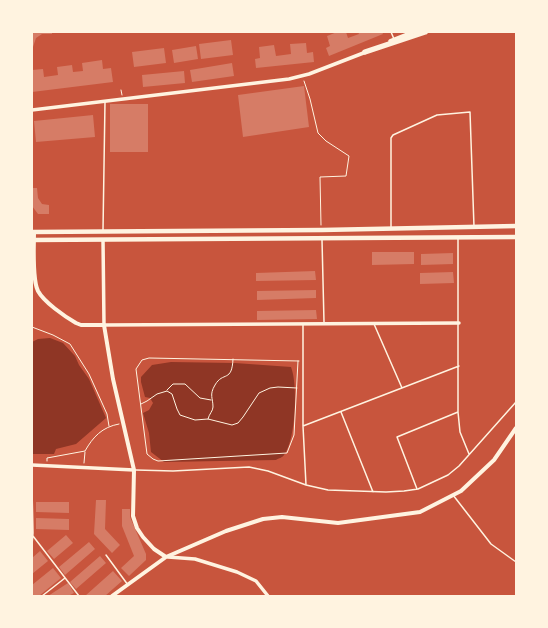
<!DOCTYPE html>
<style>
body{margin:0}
#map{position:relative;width:548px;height:628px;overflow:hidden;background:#c8553d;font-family:"IBM Plex Serif",serif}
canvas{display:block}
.frame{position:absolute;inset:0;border:33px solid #fff3e0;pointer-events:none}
</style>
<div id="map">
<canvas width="548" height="628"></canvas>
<div class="frame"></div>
</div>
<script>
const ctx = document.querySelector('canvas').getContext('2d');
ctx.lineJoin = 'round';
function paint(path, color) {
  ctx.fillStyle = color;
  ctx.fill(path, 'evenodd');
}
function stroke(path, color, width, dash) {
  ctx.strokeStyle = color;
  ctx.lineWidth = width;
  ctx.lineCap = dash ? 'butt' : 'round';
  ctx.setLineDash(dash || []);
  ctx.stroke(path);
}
const water = new Path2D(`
 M 50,338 L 63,343 L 75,356 L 79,365 L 89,379 L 106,418 L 76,444 L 56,449 L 54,454 L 32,454 L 32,342 L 38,339 Z
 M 171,362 L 235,363 L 291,367 C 298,384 296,440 284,455 C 282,458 279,458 276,460 L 164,462 L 151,452 L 149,433 L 143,413 L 149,410 L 153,403 L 150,398 L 145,397 L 141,382 L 141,377 L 152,365 Z`);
const building = new Path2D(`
 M 32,32 L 52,32 L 52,34 L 42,34 L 36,38 L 33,47 L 32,46 Z
 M 337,32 L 346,32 L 348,38 L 359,34 L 358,32 L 382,32 L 383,34 L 329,56 L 326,48 L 330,46 L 327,36 Z
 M 231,40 L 233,55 L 201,59 L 199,44 Z
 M 306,43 L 307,53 L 313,52 L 314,62 L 256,68 L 255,59 L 260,58 L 259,47 L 274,45 L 276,56 L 291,54 L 290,44 Z
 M 196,46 L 198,59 L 174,63 L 172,50 Z
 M 164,48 L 166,63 L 134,67 L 132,52 Z
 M 102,60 L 103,69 L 111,68 L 113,82 L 32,92 L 32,70 L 43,69 L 44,77 L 58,75 L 57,67 L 72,65 L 73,72 L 83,71 L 82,63 Z
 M 232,63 L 234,76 L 192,82 L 190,70 Z
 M 184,71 L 185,83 L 143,87 L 142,75 Z
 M 304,86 L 309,127 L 243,137 L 238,95 Z
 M 110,104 L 148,104 L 148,152 L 110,152 Z
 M 93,115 L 95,137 L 36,142 L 34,121 Z
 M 32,188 L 37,188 L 38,198 L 42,204 L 49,205 L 49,214 L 38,214 L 32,206 Z
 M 372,252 L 414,252 L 414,264 L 372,265 Z
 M 453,253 L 453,264 L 421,265 L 421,254 Z
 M 315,271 L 316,280 L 256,281 L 256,273 Z
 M 453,272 L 454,283 L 420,284 L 420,273 Z
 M 316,290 L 316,298 L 257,300 L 257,291 Z
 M 316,310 L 317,319 L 257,320 L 257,311 Z
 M 96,500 L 106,500 L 105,529 L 120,545 L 112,553 L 94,534 Z
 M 36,502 L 69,502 L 69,513 L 36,512 Z
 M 122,509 L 130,509 L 130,517 L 146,554 L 146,560 L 129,576 L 121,568 L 134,556 L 122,526 Z
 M 36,518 L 69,519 L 69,530 L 36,529 Z
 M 66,535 L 73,543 L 54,559 L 47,551 Z
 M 89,542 L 95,549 L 65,575 L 59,567 Z
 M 40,551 L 48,561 L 32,574 L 32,558 Z
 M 100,556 L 106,563 L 76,589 L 70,582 Z
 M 53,568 L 61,578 L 39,596 L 32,596 L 32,585 Z
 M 113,571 L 122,581 L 105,596 L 85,596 Z
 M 68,583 L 74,593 L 68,596 L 48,596 Z`);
const path = new Path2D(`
 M 304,81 L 310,99 L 318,133 L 326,141 L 349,156 L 346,176 L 320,177 L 321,225
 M 121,90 L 122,95
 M 32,327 L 53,335 L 70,344 L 89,374 L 107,414 L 109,426
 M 298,361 L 294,435 L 287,453 L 158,461 L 153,459 L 147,454 L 136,369 L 142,360 L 149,358 L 299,361
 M 167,390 L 173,384 L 185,384 L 200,398 L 211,400
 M 141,404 L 147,401 L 157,394 L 167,391 L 172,394 L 177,409 L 180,415 L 195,420 L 208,419 L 232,425 L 238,423 L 243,417 L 259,393 L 270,388 L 278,387 L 297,388
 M 208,419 C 209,414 213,411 213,407 C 213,398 209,395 215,385 C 223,371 232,383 233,359
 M 47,461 L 47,458 L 85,451 C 93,437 102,427 119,424
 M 84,463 L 85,452`);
const service = new Path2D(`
 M 391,32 L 394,39
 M 391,227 L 391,138 L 393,135 L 437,115 L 470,112 L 474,227
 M 103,230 L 105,102
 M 458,238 L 458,412 L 460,432 L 469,454
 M 322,240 L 324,322
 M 374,324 L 402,388
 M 303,325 L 303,426 L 306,485
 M 341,412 L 373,492
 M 303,426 L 459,366
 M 136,470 L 173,471 L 249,467 L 268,471 L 306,485 L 328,490 L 386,492 L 404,491 L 418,489 L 448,475 L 459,466 L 516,402
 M 32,489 L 33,533 L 32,545
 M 417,489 L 397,437 L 458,412
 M 453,495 L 491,544 L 516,562
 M 33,536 L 79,596
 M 106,555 L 128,585
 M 42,596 L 65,578`);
const minor = new Path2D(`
 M 390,41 L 413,32
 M 32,110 L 289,79 L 309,74 L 366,52
 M 103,240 L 104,325 L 459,323
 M 32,465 L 134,470
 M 168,557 L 195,559 L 237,572 L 256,581 L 268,596`);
const tertiary = new Path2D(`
 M 34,232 C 34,247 32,279 38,291 C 44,302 64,316 76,323 L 81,325 L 104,325 L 113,379 L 134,470 L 133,516 L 137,528 L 143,537 L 154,549 L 166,557
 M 112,596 L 166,557 L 226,531 L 263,519 L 282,517 L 338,523 L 420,512 L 461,491 L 494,460 L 516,428`);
const secondary = new Path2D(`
 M 32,232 L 322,230 L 516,226
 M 32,240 L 516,237`);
const primary = new Path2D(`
 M 365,52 L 425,32`);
paint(water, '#8f3625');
paint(building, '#d67c66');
stroke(path, '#fff3e0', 1);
stroke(service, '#fff3e0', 1.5);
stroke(minor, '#fff3e0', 3.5);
stroke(tertiary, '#fff3e0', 4);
stroke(secondary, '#fff3e0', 4.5);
stroke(primary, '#fff3e0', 5.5);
</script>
